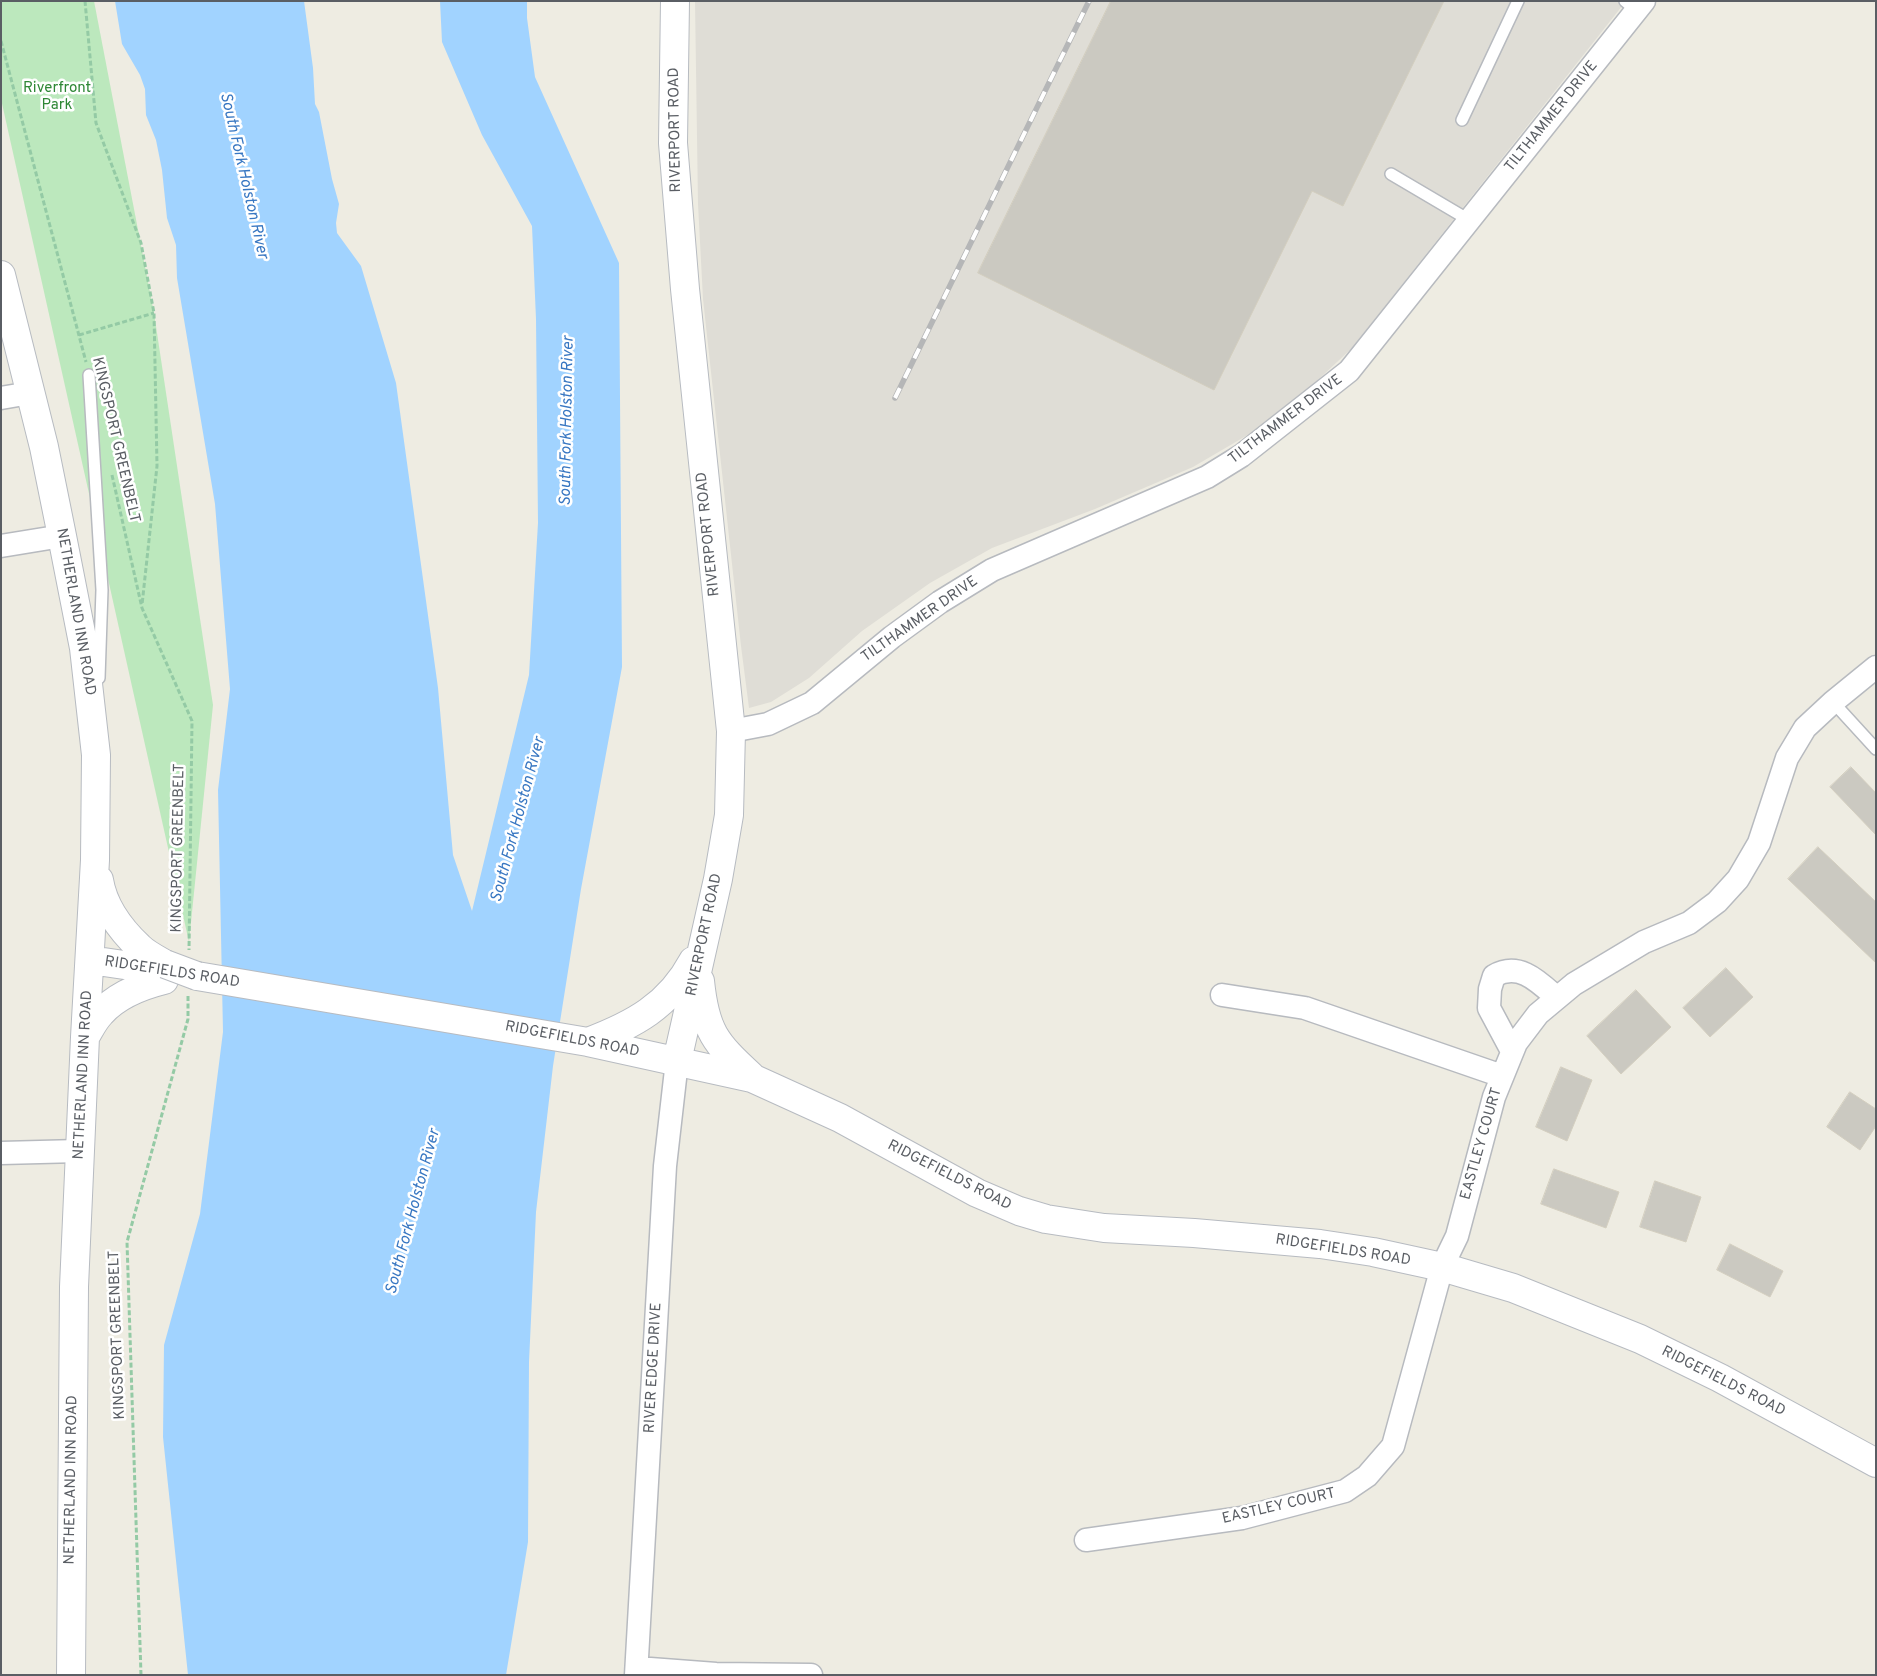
<!DOCTYPE html>
<style>
body{margin:0}
#map{position:relative;width:1877px;height:1676px;overflow:hidden;background:#eeece2;font-family:Overpass,sans-serif}
canvas{display:block}
.frame{position:absolute;inset:0;border:2px solid #5a5e64;pointer-events:none}
</style>
<div id="map">
<canvas width="1877" height="1676"></canvas>
<div class="frame"></div>
</div>
<script>
const ctx = document.querySelector('canvas').getContext('2d');
ctx.lineJoin = 'round';
function paint(path, color) {
  ctx.fillStyle = color;
  ctx.fill(path, 'evenodd');
}
function stroke(path, color, width, dash) {
  ctx.strokeStyle = color;
  ctx.lineWidth = width;
  ctx.lineCap = dash ? 'butt' : 'round';
  ctx.setLineDash(dash || []);
  ctx.stroke(path);
}
function drawText(font, color, halo, rows, align = 'center') {
  ctx.font = font + ' Overpass,sans-serif';
  ctx.lineWidth = 5;
  ctx.setLineDash([]);
  ctx.textBaseline = 'middle';
  ctx.strokeStyle = halo;
  ctx.fillStyle = color;
  for (const [text, x, y, turn = 0] of rows) {
    ctx.save();
    ctx.translate(x, y);
    ctx.rotate((+turn || 0) * Math.PI / 180);
    ctx.textAlign = isNaN(turn) ? turn : align;
    if (halo) ctx.strokeText(text, 0, 0);
    ctx.fillText(text, 0, 0);
    ctx.restore();
  }
}
const industrial = new Path2D(`
 M 695,1 L 1626,1 L 1352,348 L 1305,392 L 1251,433 L 1193,467 L 1095,509 L 992,548 L 930,583 L 862,631 L 809,678 L 771,702 L 749,708 L 741,646 L 703,299 L 698,204 Z`);
const green = new Path2D(`
 M 1,1 L 94,1 L 154,313 L 213,705 L 189,942 L 1,99 Z`);
const water = new Path2D(`
 M 115,1 L 304,1 L 313,68 L 315,104 L 319,112 L 332,179 L 339,204 L 336,223 L 337,233 L 361,266 L 396,383 L 438,688 L 453,855 L 472,911 L 529,675 L 538,523 L 536,319 L 532,226 L 482,135 L 442,42 L 440,1 L 527,1 L 527,18 L 535,77 L 619,263 L 622,667 L 581,889 L 553,1066 L 536,1212 L 529,1362 L 528,1542 L 506,1675 L 188,1675 L 163,1437 L 164,1345 L 200,1214 L 223,1032 L 218,790 L 230,689 L 215,504 L 177,278 L 176,245 L 167,218 L 162,170 L 156,140 L 146,115 L 145,89 L 140,75 L 122,44 Z`);
const building = new Path2D(`
 M 1111,1 L 1444,1 L 1343,206 L 1312,191 L 1214,390 L 978,273 Z
 M 1851,767 L 1876,793 L 1876,835 L 1830,787 Z
 M 1818,847 L 1876,902 L 1876,963 L 1788,879 Z
 M 1726,968 L 1753,997 L 1710,1037 L 1683,1008 Z
 M 1636,990 L 1671,1027 L 1621,1074 L 1587,1036 Z
 M 1561,1067 L 1592,1080 L 1567,1141 L 1536,1127 Z
 M 1850,1092 L 1876,1109 L 1876,1126 L 1860,1150 L 1827,1127 Z
 M 1554,1169 L 1619,1192 L 1606,1228 L 1541,1204 Z
 M 1655,1181 L 1701,1197 L 1686,1242 L 1640,1227 Z
 M 1730,1244 L 1783,1271 L 1770,1297 L 1717,1270 Z`);
const path = new Path2D(`
 M 85,1 L 96,123 L 141,243 L 154,313 L 157,466 L 142,605
 M 1,41 L 86,362
 M 79,335 L 154,313
 M 112,475 L 142,608 L 192,721 L 189,950
 M 141,1675 L 127,1242 L 188,1019 L 188,996`);
const lane = new Path2D(`
 M 1625,1 L 1637,11
 M 1462,120 L 1518,1
 M 1391,174 L 1469,220
 M 89,375 L 102,590 L 99,678
 M 1833,702 L 1876,749`);
const street = new Path2D(`
 M 1,398 L 30,393
 M 1,546 L 62,536
 M 731,731 L 768,724 L 812,703 L 892,637 L 940,602 L 992,570 L 1207,477 L 1241,456 L 1349,371 L 1644,1
 M 1222,995 L 1305,1008 L 1502,1076
 M 1512,1051 L 1489,1008 L 1490,989 L 1494,976 C 1519,961 1539,982 1557,998
 M 1,1153 L 79,1151
 M 1086,1540 L 1242,1518 L 1345,1491 L 1367,1476 L 1393,1446 L 1442,1267 L 1457,1236 L 1494,1097 L 1516,1043 L 1538,1014 L 1574,984 L 1644,942 L 1689,923 L 1717,902 L 1738,879 L 1759,843 L 1787,758 L 1805,728 L 1833,702 L 1876,667
 M 637,1668 L 716,1674 L 811,1675
 M 636,1675 L 665,1166 L 677,1061`);
const secondary = new Path2D(`
 M 675,1 L 673,143 L 685,289 L 731,731 L 729,815 L 718,879 L 677,1061
 M 1,275 L 44,447 L 62,536 L 84,648 L 96,755 L 95,860 L 85,1037 L 74,1287 L 71,1675
 M 99,880 C 103,905 120,929 139,947 C 146,954 156,959 165,964
 M 90,960 L 165,971
 M 197,976 L 588,1042 L 752,1078 L 840,1118 L 977,1193 L 1019,1211 L 1046,1219 L 1104,1228 L 1194,1233 L 1320,1244 L 1373,1252 L 1442,1267 L 1513,1288 L 1640,1339 L 1720,1378 L 1876,1463
 M 700,981 C 705,1031 715,1043 751,1076
 M 85,1037 C 90,1029 94,1020 101,1013 C 117,995 140,986 164,980
 M 588,1042 C 633,1025 669,1006 693,961`);
const rail = new Path2D(`
 M 895,398 L 1089,1`);
const secondaryBridge = new Path2D(`
 M 165,964 L 197,976`);
const parkNames = [
 ["Riverfront",57,89],
 ["Park",57,106]
];
const streetNames = [
 ["TILTHAMMER DRIVE",1552,117,-51],
 ["RIVERPORT ROAD",676,130,-91],
 ["TILTHAMMER DRIVE",1286,420,-37],
 ["KINGSPORT GREENBELT",115,440,77],
 ["RIVERPORT ROAD",709,534,-96],
 ["NETHERLAND INN ROAD",75,612,80],
 ["TILTHAMMER DRIVE",920,620,-35],
 ["KINGSPORT GREENBELT",179,848,-89],
 ["RIVERPORT ROAD",705,935,-78],
 ["RIDGEFIELDS ROAD",172,973,9],
 ["RIDGEFIELDS ROAD",572,1040,11],
 ["NETHERLAND INN ROAD",84,1075,-87],
 ["EASTLEY COURT",1482,1144,-74],
 ["RIDGEFIELDS ROAD",949,1176,27],
 ["RIDGEFIELDS ROAD",1343,1251,9],
 ["KINGSPORT GREENBELT",118,1335,-92],
 ["RIVER EDGE DRIVE",654,1368,-87],
 ["RIDGEFIELDS ROAD",1723,1382,27],
 ["NETHERLAND INN ROAD",72,1480,-89],
 ["EASTLEY COURT",1279,1507,-13]
];
const waterNames = [
 ["South Fork Holston River",243,176,77],
 ["South Fork Holston River",568,421,-89],
 ["South Fork Holston River",519,820,-75],
 ["South Fork Holston River",414,1212,-75]
];
paint(industrial, '#dfddd6');
paint(green, '#bce8bd');
paint(water, '#a1d3ff');
paint(building, '#cbc9c1');
stroke(building, '#d3cebf', 1);
stroke(lane, '#b7babf', 14);
stroke(street, '#b7babf', 25);
stroke(secondary, '#b7bbc1', 30);
stroke(path, '#94caa5', 3, [5, 2.5]);
stroke(lane, '#fff', 11);
stroke(street, '#fff', 22);
stroke(secondary, '#fff', 28);
stroke(rail, '#b5b6b7', 5.5);
stroke(rail, '#fff', 4, [11]);
stroke(secondaryBridge, '#b7bbc1', 30, []);
stroke(secondaryBridge, '#fff', 28);
drawText('15px', '#2e8735', '#fff', parkNames);
drawText('15px', '#5a5e64', '#fff', streetNames);
drawText('italic 16px', '#3877c2', '#fff', waterNames);
</script>
